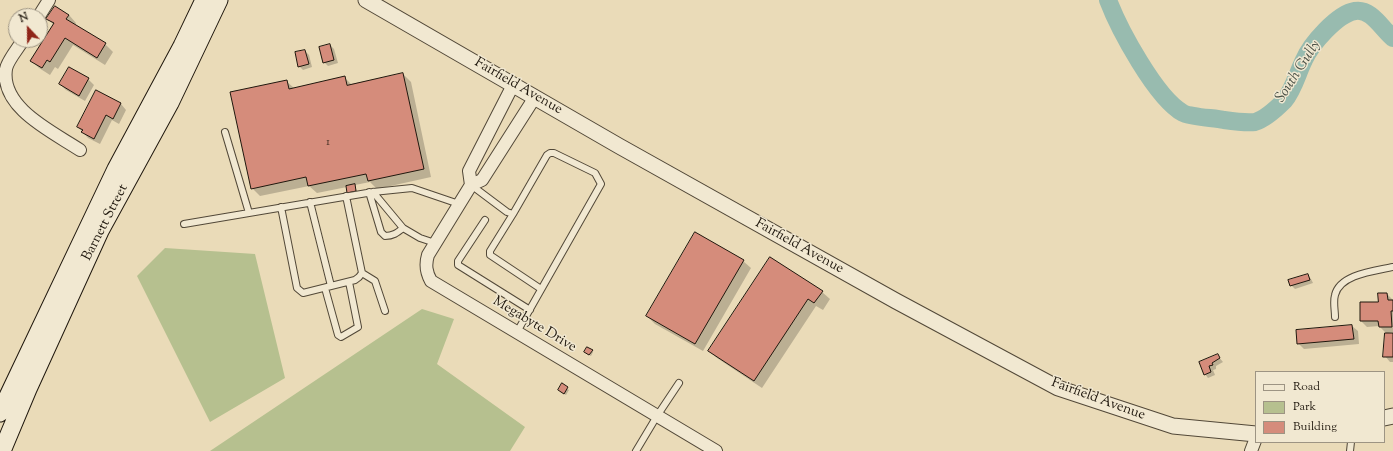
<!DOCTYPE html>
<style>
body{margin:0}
#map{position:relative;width:1393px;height:451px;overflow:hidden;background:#eadbb8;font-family:"Sorts Mill Goudy",serif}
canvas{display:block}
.legend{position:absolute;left:1255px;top:371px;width:130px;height:72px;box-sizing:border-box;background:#f1e8d1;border:1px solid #9d9483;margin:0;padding:5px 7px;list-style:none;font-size:12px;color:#1f170d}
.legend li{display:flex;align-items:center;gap:8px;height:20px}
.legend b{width:20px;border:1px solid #9d9483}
.north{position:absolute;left:8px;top:8px;width:40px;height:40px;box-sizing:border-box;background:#f1e8d1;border:1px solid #9d9483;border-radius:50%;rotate:338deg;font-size:11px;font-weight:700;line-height:16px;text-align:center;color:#1f170d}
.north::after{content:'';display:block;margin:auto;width:14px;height:18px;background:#8f2418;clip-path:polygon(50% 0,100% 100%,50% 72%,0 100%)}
</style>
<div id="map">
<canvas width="1393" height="451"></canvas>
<ul class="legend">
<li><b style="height:5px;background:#f1e8d1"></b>Road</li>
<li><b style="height:11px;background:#b6c08f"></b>Park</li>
<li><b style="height:11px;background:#d58c7b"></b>Building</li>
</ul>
<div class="north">N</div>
</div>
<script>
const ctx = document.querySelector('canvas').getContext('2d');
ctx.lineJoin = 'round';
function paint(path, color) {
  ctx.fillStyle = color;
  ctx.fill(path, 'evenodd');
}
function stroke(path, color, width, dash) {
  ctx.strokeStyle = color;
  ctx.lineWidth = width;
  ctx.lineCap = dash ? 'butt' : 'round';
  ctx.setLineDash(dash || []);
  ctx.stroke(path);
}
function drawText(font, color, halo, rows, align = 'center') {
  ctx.font = font + ' "Sorts Mill Goudy",serif';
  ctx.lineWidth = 3;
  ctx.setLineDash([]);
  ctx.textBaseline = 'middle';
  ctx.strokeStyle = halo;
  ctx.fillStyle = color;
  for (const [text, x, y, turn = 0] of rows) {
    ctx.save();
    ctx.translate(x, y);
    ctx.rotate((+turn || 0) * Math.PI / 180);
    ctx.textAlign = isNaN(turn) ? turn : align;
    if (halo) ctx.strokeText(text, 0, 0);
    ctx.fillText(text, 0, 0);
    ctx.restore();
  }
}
const green = new Path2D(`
 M 165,248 L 255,254 L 285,378 L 210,422 L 137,276 Z
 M 422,309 L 454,319 L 437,364 L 525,427 L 510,451 L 210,451 Z`);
const shadow = new Path2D(`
 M 69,15 L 76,23 L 75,25 L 105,44 L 113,52 L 105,65 L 73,45 L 58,69 L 55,67 L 50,75 L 39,68 L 32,61 L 54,25 L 48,19 Z
 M 330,45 L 334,49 L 338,63 L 328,66 L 324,62 Z
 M 305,51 L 309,55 L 312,67 L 303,70 L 299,66 Z
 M 69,68 L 88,79 L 94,85 L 85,101 L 66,90 L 60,84 Z
 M 403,74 L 411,82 L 431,177 L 377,189 L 370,182 L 355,185 L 357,192 L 350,194 L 347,187 L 317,193 L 309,186 L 260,196 L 252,188 L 286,81 L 294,88 L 345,78 L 352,85 Z
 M 121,104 L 126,110 L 119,124 L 112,120 L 100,144 L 88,138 L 78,127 Z
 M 743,261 L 751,268 L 703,351 L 655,324 L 647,316 Z
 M 1308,275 L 1311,279 L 1313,283 L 1295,289 L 1291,285 Z
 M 822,292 L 830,299 L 823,310 L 816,306 L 762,388 L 717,358 L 709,351 Z
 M 1387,294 L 1393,300 L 1393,332 L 1388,333 L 1388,334 L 1393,334 L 1393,362 L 1390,362 L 1385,356 L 1386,333 L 1379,326 L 1367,327 L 1361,321 Z
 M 1352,326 L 1358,331 L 1359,344 L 1304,349 L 1298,343 L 1297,331 Z
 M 592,351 L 593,352 L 591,356 L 587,354 Z
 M 1218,356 L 1223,362 L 1216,366 L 1216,369 L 1213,370 L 1215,375 L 1208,378 L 1205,374 L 1200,362 Z
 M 562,385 L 569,390 L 566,395 L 560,392 Z`);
const river = new Path2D(`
 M 1108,0 C 1119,29 1156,98 1183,113 C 1190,117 1215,118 1224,120 C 1231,121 1248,123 1255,122 C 1265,119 1277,108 1284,101 C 1294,89 1297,74 1304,60 C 1311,44 1337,14 1355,11 C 1371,8 1382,29 1393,38`);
const building = new Path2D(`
 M 55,6 L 69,15 L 66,19 L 106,43 L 97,58 L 65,38 L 50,62 L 47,60 L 42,68 L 30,61 L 54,23 L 46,19 Z
 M 330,44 L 334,60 L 323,63 L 319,47 Z
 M 305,50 L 309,64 L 298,67 L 295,52 Z
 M 69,67 L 89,78 L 79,96 L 59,84 Z
 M 403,73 L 424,169 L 368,181 L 366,174 L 308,186 L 306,177 L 251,189 L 230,92 L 287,80 L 289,89 L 345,76 L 347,85 Z
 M 96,90 L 121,103 L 113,119 L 106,115 L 94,139 L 81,132 L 83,130 L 77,127 Z
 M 355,184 L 356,191 L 347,193 L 346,186 Z
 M 695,232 L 744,260 L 695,344 L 646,316 Z
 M 770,257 L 823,291 L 814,303 L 808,299 L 754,381 L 708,351 Z
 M 1308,274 L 1310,280 L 1290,286 L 1288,280 Z
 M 1378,293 L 1387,293 L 1388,300 L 1393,300 L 1393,311 L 1391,311 L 1392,327 L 1379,327 L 1378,321 L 1360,321 L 1360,302 L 1378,302 Z
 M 1352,325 L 1354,339 L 1297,344 L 1296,330 Z
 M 1385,333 L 1393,333 L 1393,357 L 1383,357 Z
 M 587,347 L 593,350 L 589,355 L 584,352 Z
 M 1218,354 L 1220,358 L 1212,363 L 1213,365 L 1209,366 L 1211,372 L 1204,375 L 1199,362 Z
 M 562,383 L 568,387 L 564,394 L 558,390 Z`);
const service = new Path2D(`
 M 225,132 L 249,213
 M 471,185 L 507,212 L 513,214 L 547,155 L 550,153 L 554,153 L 595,173 L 601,184 L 517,332
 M 369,192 L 381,232 L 385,236 C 393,236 397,233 403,228
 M 373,192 L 403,228 L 420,238 L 435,243
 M 310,202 L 331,286
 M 281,207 L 297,288 L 303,293 L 355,280 L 359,277 L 362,273 L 346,196
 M 513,214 L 490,251 L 490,255 L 541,289
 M 485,220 L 458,261 L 458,265 L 530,310
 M 184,224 L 373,192 L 412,188 L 459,204
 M 362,273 L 375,281 L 385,311
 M 325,288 L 338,335 L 341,337 L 358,327 L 349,282
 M 1335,317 C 1335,310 1333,302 1335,295 C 1340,274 1375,271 1393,267
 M 636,451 L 657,416 L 679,383
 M 1350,451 L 1351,442`);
const minor = new Path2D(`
 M 39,16 L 49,0
 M 23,40 C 19,47 7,61 6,69 C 0,108 53,132 80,150
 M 535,97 L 482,180 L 471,185 L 428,255 C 425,265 426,272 431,281 L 716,451
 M 471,185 L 469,171 L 513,85
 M 1251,451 L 1256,438`);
const tertiary = new Path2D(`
 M 366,0 L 619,146 L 896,301 L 1058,388 L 1173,426 L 1256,434
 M 1384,418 L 1393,416`);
const secondary = new Path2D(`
 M 0,413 L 116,169 L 182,46 L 204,0
 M 2,451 L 28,389 L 100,231 L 170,103 L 219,0`);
const numberNames = [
 ["1",328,143]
];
const streetNames = [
 ["Fairfield Avenue",518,87,30],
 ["Barnett Street",106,223,-63],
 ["Fairfield Avenue",799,247,29],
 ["Megabyte Drive",534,325,31],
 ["Fairfield Avenue",1098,400,20]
];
const waterNames = [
 ["South Gully",1299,72,-57]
];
paint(green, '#b6c08f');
paint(shadow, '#0003');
stroke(river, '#98bbaf', 18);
paint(building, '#d58c7b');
stroke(building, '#1f170d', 1);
stroke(service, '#524838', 8);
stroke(minor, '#524838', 14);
stroke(tertiary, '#524838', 17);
stroke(secondary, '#1f170d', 19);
stroke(service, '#f1e8d1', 6);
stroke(minor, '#f1e8d1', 12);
stroke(tertiary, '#f1e8d1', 15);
stroke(secondary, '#f1e8d1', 17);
drawText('12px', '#4c3428', null, numberNames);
drawText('14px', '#1f170d', '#f1e8d1', streetNames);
drawText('italic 15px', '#495046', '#f1e8d1', waterNames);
</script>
